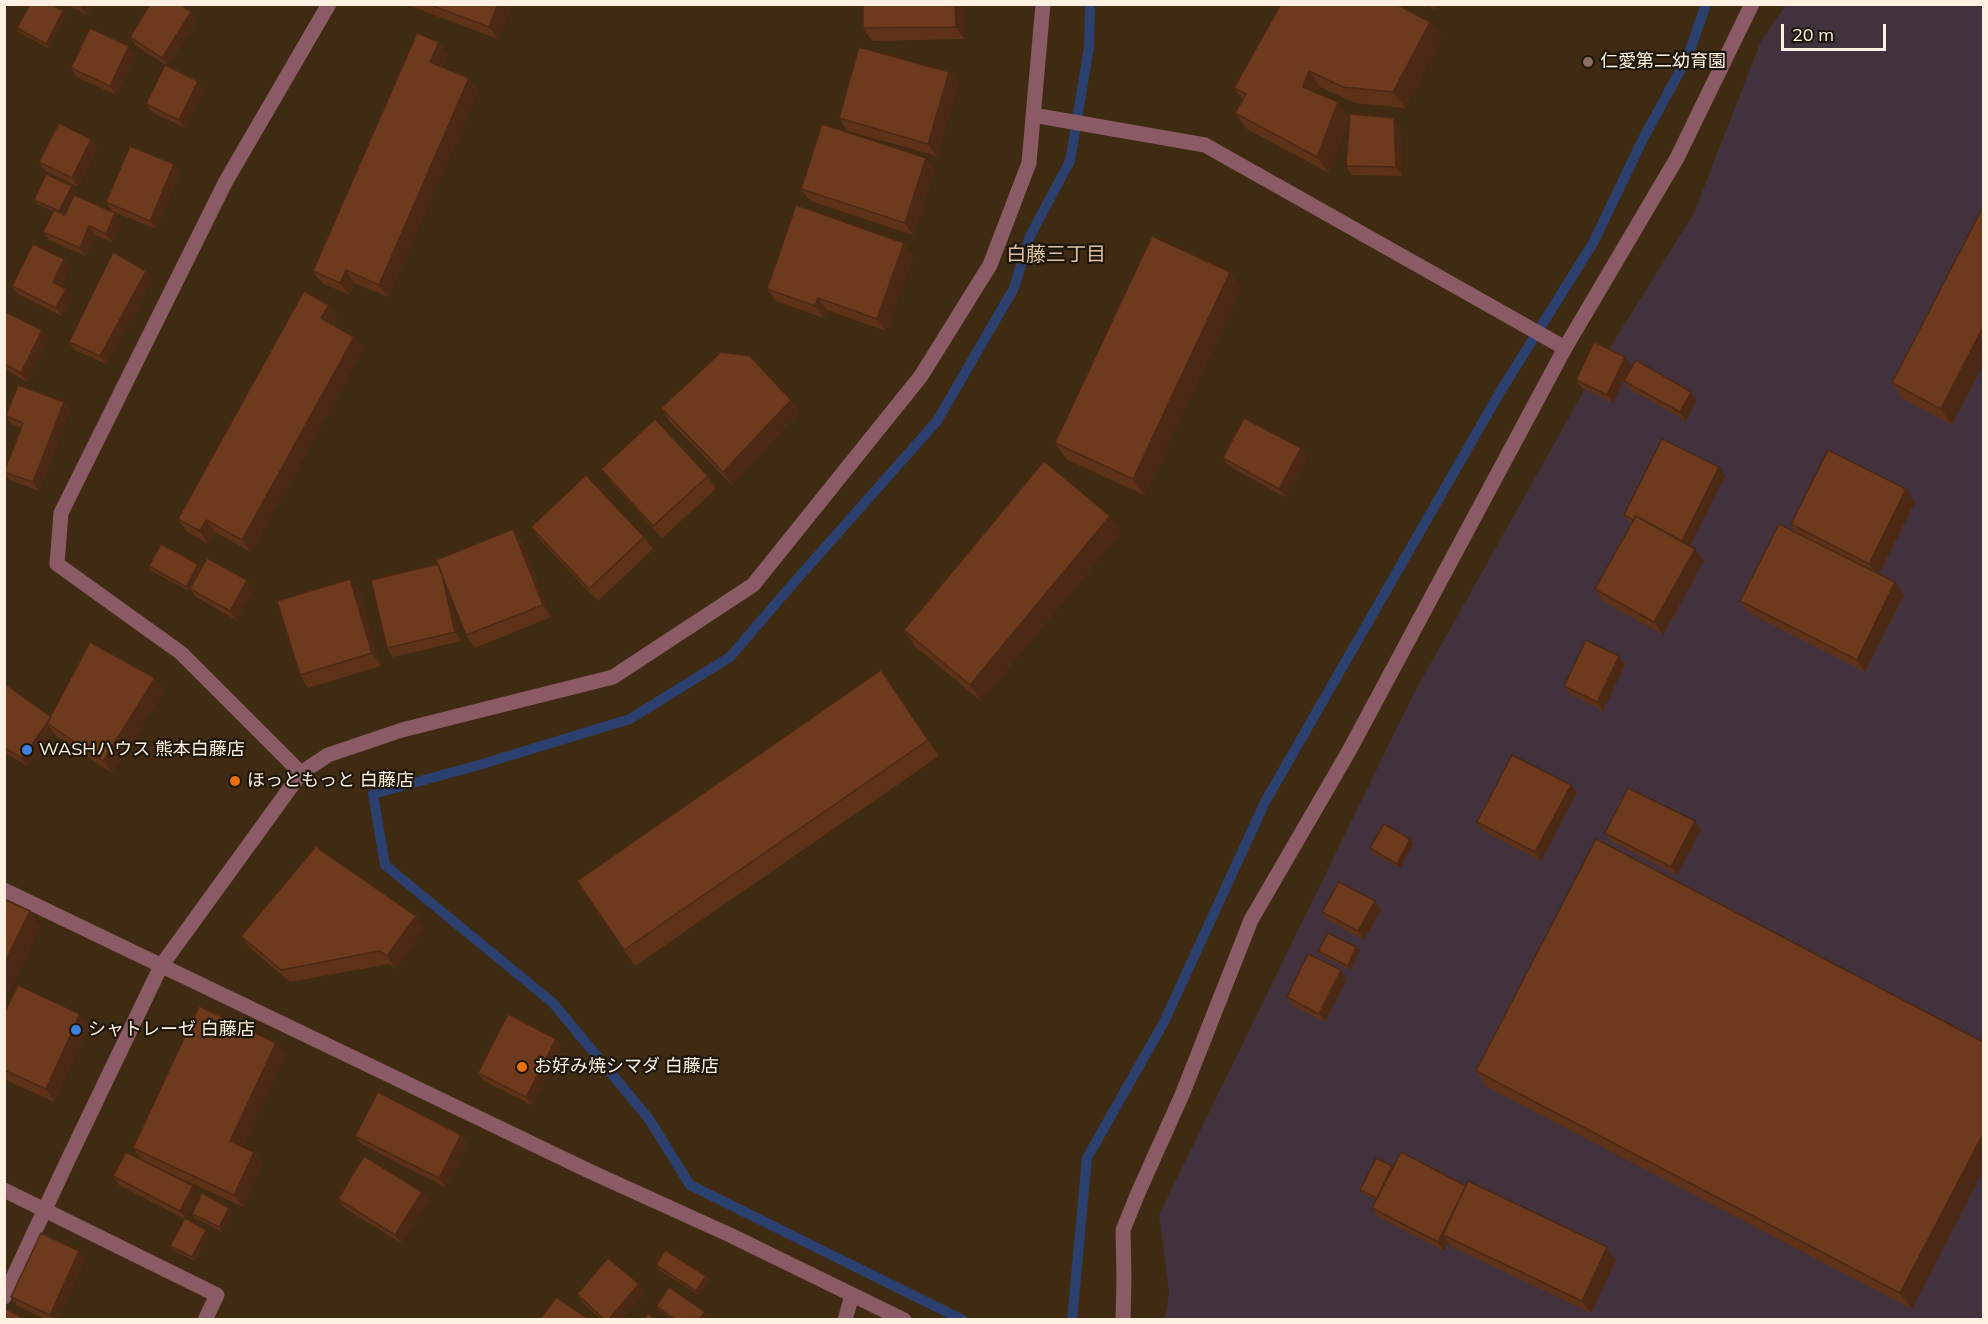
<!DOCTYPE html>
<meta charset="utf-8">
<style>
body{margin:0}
#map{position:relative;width:1988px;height:1324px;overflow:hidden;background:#3f2b11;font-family:Mulish,sans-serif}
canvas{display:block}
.frame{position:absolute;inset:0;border:6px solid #fef1e1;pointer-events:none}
.scale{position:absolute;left:1781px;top:24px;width:105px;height:27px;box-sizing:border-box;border:3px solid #fef1e1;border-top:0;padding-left:8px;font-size:18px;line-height:21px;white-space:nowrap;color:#fef1e1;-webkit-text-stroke:4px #1f160b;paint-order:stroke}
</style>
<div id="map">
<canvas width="1988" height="1324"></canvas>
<div class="frame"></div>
<div class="scale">20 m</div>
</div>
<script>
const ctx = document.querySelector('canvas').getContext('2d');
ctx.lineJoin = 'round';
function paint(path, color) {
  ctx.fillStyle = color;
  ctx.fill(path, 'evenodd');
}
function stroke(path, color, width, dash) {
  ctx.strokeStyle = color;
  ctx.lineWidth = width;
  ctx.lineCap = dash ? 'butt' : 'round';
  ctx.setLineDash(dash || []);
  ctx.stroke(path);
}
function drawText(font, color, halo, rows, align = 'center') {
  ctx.font = font + ' Mulish,"Noto Sans JP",sans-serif';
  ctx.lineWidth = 4.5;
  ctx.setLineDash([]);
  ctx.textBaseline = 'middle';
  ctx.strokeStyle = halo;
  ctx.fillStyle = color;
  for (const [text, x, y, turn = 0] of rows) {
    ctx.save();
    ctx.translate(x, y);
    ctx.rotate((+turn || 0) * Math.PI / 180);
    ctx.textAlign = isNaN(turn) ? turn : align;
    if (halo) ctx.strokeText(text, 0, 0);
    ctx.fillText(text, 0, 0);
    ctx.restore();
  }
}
const industrial = new Path2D(`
 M 1786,5 L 1983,5 L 1983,1319 L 1165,1319 L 1169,1292 L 1159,1215 L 1413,695 L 1594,373 L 1694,213 L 1761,41 Z`);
const stream = new Path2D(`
 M 963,1320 L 690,1185 L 649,1119 L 553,1003 L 385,865 L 373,794 L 479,765 L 630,719 L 730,657 L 790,587 L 937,421 L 1014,288 L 1030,236 L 1070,161 L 1089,47 L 1090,4
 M 1072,1320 L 1087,1158 L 1164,1022 L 1265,802 L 1500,392 L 1593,243 L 1643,139 L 1688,56 L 1706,4`);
const minor = new Path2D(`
 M 1033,115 L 1205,145 L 1565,348
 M 301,773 L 181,653 L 57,564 L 61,513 L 226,181 L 329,4
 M 4,890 L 589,1171 L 730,1235 L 904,1320
 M 4,1190 L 217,1295 L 205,1320
 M 4,1297 L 67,1162 L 161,966 L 301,773 L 328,755 L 402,730 L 613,677 L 753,585 L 921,376 L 990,265 L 1029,163 L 1043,4
 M 845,1320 L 852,1295
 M 1123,1320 L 1124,1277 L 1123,1230 L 1138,1193 L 1182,1095 L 1251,920 L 1349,751 L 1565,348 L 1677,158 L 1752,4`);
const wall = new Path2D(`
 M 66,4 L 93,4 L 87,15 Z
 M 405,4 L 512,4 L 498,39 Z
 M 964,4 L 964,39 L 872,41 L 863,28 Z
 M 1425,4 L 1438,4 L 1436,10 Z
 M 191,12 L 197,20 L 168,66 L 136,46 L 130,37 Z
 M 66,15 L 49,48 L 20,33 L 17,28 Z
 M 1430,22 L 1441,38 L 1405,108 L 1355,103 L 1320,87 L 1318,94 L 1349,118 L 1329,173 L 1247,129 L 1235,113 L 1243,100 L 1234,88 Z
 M 439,42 L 448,54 L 442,67 L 469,78 L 478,91 L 388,297 L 354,283 L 349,295 L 322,283 L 313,271 Z
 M 135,54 L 116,95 L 77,77 L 71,68 Z
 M 949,72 L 958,84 L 937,156 L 848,131 L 839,118 Z
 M 204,90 L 185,128 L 152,112 L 146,104 Z
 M 1400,126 L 1402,176 L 1352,175 L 1346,166 Z
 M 91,139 L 97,148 L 78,187 L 45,171 L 39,162 Z
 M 935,170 L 913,235 L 810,201 L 801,189 Z
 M 180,172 L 156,229 L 112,211 L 106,202 Z
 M 72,186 L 75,191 L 63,214 L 121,222 L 112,242 L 95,235 L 86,256 L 49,240 L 43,232 L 53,211 L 37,204 L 34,200 Z
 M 1983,207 L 1952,425 L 1903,399 L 1892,383 Z
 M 904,243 L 913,256 L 886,331 L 827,310 L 824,318 L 776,301 L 767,289 Z
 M 70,267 L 61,286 L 72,297 L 62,316 L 18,294 L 12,286 Z
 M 146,271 L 152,279 L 106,364 L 75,350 L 69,342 Z
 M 1230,272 L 1241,288 L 1144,495 L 1066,459 L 1055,443 Z
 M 329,305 L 337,317 L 333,325 L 363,349 L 251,552 L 215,532 L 208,544 L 186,531 L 178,519 Z
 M 4,315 L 48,338 L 27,382 L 4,369 Z
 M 1631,365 L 1613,403 L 1582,388 L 1576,380 Z
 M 1624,381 L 1697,400 L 1686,421 L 1630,389 Z
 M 64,402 L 70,411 L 39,491 L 10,480 L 4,472 L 21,428 L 12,425 L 6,416 Z
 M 661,408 L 799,412 L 732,485 L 669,421 Z
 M 1301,448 L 1307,457 L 1285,497 L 1229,466 L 1223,458 Z
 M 601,469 L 708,476 L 716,489 L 662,538 L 610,481 Z
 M 1725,476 L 1690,546 L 1695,549 L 1704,561 L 1663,635 L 1604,602 L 1595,589 L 1631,524 L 1624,515 Z
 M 1915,502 L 1879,574 L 1904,595 L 1865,672 L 1749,613 L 1740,601 L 1796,532 L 1791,524 Z
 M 531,527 L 644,537 L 653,549 L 598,601 L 540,540 Z
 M 513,529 L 522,542 L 551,617 L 475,648 L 466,635 L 450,596 L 461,641 L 393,657 L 387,648 L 438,564 Z
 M 1121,532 L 981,701 L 915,646 L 904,630 Z
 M 198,564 L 201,568 L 247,580 L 253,589 L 236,620 L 196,597 L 190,589 L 189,591 L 152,571 L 149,566 Z
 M 350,579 L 359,591 L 381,666 L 308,688 L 300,675 Z
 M 1619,656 L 1625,665 L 1603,711 L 1570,694 L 1564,686 Z
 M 881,670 L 939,756 L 635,966 L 577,881 Z
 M 155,678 L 164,690 L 112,773 L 56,736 L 53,732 L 28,766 L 4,753 L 4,683 L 51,717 Z
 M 1571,785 L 1577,793 L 1541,861 L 1483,831 L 1477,822 Z
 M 1695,821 L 1701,830 L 1677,875 L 1611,841 L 1605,833 Z
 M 1410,839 L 1413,844 L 1400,868 L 1373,853 L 1370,848 Z
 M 1596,839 L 1912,1309 L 1487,1087 L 1476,1071 Z
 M 321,850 L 416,916 L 424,928 L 396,969 L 389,964 L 290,982 L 250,948 L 241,936 Z
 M 1375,901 L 1381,910 L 1364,940 L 1328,920 L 1322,912 Z
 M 1356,947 L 1360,951 L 1351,970 L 1321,955 L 1318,951 Z
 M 1347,979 L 1325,1022 L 1293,1006 L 1287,997 Z
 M 4,1014 L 89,1026 L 54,1102 L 4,1079 Z
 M 556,1039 L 562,1047 L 532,1105 L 484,1081 L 478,1073 Z
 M 285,1055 L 242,1147 L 254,1152 L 262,1165 L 243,1207 L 142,1160 L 133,1148 Z
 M 461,1135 L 467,1143 L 445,1187 L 361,1144 L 355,1136 Z
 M 1392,1166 L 1394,1167 L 1466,1186 L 1616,1260 L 1591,1313 L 1452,1247 L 1448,1242 L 1444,1251 L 1378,1217 L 1372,1208 L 1377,1200 L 1363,1194 L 1360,1190 Z
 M 113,1176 L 199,1195 L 186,1219 L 209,1234 L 195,1261 L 173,1250 L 170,1246 L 185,1219 L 119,1185 Z
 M 422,1192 L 428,1201 L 401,1243 L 343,1207 L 338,1199 Z
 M 229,1208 L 232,1212 L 222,1232 L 195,1218 L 192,1214 Z
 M 79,1251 L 85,1260 L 58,1320 L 47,1320 L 17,1306 L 11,1297 Z
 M 656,1265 L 706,1276 L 709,1280 L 699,1295 L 659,1270 Z
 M 645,1293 L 621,1320 L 602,1320 L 582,1302 L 577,1294 Z
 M 656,1306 L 708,1316 L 705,1320 L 673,1320 L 659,1310 Z`);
const shadedWall = new Path2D(`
 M 82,4 L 93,4 L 87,15 L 81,7 Z
 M 498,4 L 512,4 L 498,39 L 489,27 Z
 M 955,4 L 964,4 L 964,39 L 956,27 Z
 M 1433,4 L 1438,4 L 1436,10 Z
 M 63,11 L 66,15 L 49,48 L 46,44 Z
 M 191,12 L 197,20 L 168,66 L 162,58 Z
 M 1430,22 L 1441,38 L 1405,108 L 1393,92 Z
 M 439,42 L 448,54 L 439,74 L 430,62 Z
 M 129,46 L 135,54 L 116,95 L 110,86 Z
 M 1309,71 L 1320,87 L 1314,103 L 1303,87 Z
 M 949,72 L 958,84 L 937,156 L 928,144 Z
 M 469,78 L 478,91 L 388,297 L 379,285 Z
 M 198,81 L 204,90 L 185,128 L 179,120 Z
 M 1338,102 L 1349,118 L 1329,173 L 1317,157 Z
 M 1394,118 L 1400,126 L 1402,176 L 1396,167 Z
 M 91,139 L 97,148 L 78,187 L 72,178 Z
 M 926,158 L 935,170 L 913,235 L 905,223 Z
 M 174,164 L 180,172 L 156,229 L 150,221 Z
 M 72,186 L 75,191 L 62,216 L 59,211 Z
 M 115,213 L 121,222 L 112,242 L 106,234 Z
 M 89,226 L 95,235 L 86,256 L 80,248 Z
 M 904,243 L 913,256 L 886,331 L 877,319 Z
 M 64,259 L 70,267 L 59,291 L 53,282 Z
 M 346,270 L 354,283 L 349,295 L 340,283 Z
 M 146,271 L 152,279 L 106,364 L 100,356 Z
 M 1230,272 L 1241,288 L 1144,495 L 1133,479 Z
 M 66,289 L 72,297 L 62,316 L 56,308 Z
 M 818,298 L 827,310 L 824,318 L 815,306 Z
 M 329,305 L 337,317 L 329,330 L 321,318 Z
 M 1983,327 L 1983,365 L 1952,425 L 1941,409 Z
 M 42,330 L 48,338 L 27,382 L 21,373 Z
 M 354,337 L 363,349 L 251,552 L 242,540 Z
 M 1625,357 L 1631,365 L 1613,403 L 1607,395 Z
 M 1691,392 L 1697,400 L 1686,421 L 1680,412 Z
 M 791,400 L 799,412 L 732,485 L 723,472 Z
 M 64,402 L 70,411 L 39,491 L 33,482 Z
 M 1301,448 L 1307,457 L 1285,497 L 1279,489 Z
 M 1719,467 L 1725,476 L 1687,552 L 1681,543 Z
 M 1906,489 L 1915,502 L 1878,576 L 1869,564 Z
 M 1110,516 L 1121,532 L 981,701 L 970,685 Z
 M 206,520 L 215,532 L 208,544 L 200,531 Z
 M 513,529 L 522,542 L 551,617 L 543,605 Z
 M 1695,549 L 1704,561 L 1663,635 L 1654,622 Z
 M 198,564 L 201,568 L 189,591 L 186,587 Z
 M 439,564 L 445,573 L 461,641 L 455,632 Z
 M 350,579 L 359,591 L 381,666 L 372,653 Z
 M 247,580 L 253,589 L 236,620 L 230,611 Z
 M 1895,582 L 1904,595 L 1865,672 L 1857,660 Z
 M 1619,656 L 1625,665 L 1603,711 L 1597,702 Z
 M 155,678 L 164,690 L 112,773 L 103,761 Z
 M 47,724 L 53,732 L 28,766 L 22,758 Z
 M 1571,785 L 1577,793 L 1541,861 L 1535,852 Z
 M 1695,821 L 1701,830 L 1677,875 L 1671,867 Z
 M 1410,839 L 1413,844 L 1400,868 L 1397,864 Z
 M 1375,901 L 1381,910 L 1364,940 L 1358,931 Z
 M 30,911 L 41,927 L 4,1004 L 4,964 Z
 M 416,916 L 424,928 L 396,969 L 387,956 Z
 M 1356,947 L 1360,951 L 1351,970 L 1348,966 Z
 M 1341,970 L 1347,979 L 1325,1022 L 1319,1014 Z
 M 80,1014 L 89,1026 L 54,1102 L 46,1089 Z
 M 556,1039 L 562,1047 L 532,1105 L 526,1097 Z
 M 276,1043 L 285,1055 L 239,1154 L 230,1141 Z
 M 1983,1134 L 1983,1171 L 1912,1309 L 1900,1293 Z
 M 461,1135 L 467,1143 L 445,1187 L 439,1178 Z
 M 254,1152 L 262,1165 L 243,1207 L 234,1195 Z
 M 1392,1166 L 1395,1170 L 1380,1202 L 1377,1198 Z
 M 193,1186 L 199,1195 L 186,1219 L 180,1211 Z
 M 1467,1187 L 1443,1235 L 1448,1242 L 1444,1251 L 1438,1242 Z
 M 422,1192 L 428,1201 L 401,1243 L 395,1235 Z
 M 229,1208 L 232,1212 L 222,1232 L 219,1227 Z
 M 206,1230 L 209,1234 L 195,1261 L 192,1257 Z
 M 1607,1247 L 1616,1260 L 1591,1313 L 1582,1301 Z
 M 79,1251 L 85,1260 L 58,1320 L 53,1320 L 50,1315 Z
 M 706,1276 L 709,1280 L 699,1295 L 696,1291 Z
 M 639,1284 L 645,1293 L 621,1320 L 608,1320 Z
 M 705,1312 L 708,1316 L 705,1320 L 699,1320 Z`);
const building = new Path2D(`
 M 30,4 L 51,4 L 63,11 L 46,44 L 17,28 Z
 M 150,4 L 180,4 L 191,12 L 162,58 L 130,37 Z
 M 428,4 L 498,4 L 489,27 Z
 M 863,4 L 955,4 L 956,27 L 863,28 Z
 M 1281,4 L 1396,4 L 1430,22 L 1393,92 L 1343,87 L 1309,71 L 1303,87 L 1338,102 L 1317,157 L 1235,113 L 1246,94 L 1234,88 Z
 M 90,28 L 129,46 L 110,86 L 71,68 Z
 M 417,33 L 439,42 L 430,62 L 469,78 L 379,285 L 346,270 L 340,283 L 313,271 Z
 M 859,47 L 949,72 L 928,144 L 839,118 Z
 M 165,65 L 198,81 L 179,120 L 146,104 Z
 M 1350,114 L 1394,118 L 1396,167 L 1346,166 Z
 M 59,123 L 91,139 L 72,178 L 39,162 Z
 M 822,124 L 926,158 L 905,223 L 801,189 Z
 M 130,146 L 174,164 L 150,221 L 106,202 Z
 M 46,174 L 72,186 L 59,211 L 34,200 Z
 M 74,195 L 115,213 L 106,234 L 89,226 L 80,248 L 43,232 L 54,210 L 65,215 Z
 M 796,205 L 904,243 L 877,319 L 818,298 L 815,306 L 767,289 Z
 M 1983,207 L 1983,327 L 1941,409 L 1892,383 Z
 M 1152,236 L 1230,272 L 1133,479 L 1055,443 Z
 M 33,244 L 64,259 L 53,282 L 66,289 L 56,308 L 12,286 Z
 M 113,252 L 146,271 L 100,356 L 69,342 Z
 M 304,291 L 329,305 L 321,318 L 354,337 L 242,540 L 206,520 L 200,531 L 178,519 Z
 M 6,312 L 42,330 L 21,373 L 4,364 L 4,315 Z
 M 1594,342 L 1625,357 L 1607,395 L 1576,380 Z
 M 721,352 L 750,356 L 791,400 L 723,472 L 661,408 Z
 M 1636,360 L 1691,392 L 1680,412 L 1624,381 Z
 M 18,385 L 64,402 L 33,482 L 4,472 L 23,423 L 6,416 Z
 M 1244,418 L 1301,448 L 1279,489 L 1223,458 Z
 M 655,419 L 708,476 L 653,526 L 601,469 Z
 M 1662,439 L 1719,467 L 1682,541 L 1636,516 L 1633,520 L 1624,515 Z
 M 1828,450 L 1906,489 L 1869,564 L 1791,524 Z
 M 1044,461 L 1110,516 L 970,685 L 904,630 Z
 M 586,475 L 644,537 L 589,589 L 531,527 Z
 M 1636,516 L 1695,549 L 1654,622 L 1595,589 Z
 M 1779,524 L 1895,582 L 1857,660 L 1740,601 Z
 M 513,529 L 543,605 L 466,635 L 436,560 Z
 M 161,544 L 198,564 L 186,587 L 149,566 Z
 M 207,558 L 247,580 L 230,611 L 190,589 Z
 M 438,564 L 441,571 L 455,632 L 387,648 L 371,580 Z
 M 350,579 L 372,653 L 300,675 L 277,601 Z
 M 1586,640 L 1619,656 L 1597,702 L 1564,686 Z
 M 90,642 L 155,678 L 103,761 L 47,723 Z
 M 881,670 L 928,740 L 624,950 L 577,881 Z
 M 4,683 L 51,717 L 47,723 L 22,758 L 4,748 Z
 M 1512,755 L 1571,785 L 1535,852 L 1477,822 Z
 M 1628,788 L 1695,821 L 1671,867 L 1605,833 Z
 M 1384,824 L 1410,839 L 1397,864 L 1370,848 Z
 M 1596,839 L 1983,1042 L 1983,1134 L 1900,1293 L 1476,1071 Z
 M 317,845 L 319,849 L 416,916 L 387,956 L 380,951 L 281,970 L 241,936 Z
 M 1339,882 L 1375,901 L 1358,931 L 1322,912 Z
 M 4,899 L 30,911 L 4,964 Z
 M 1328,933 L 1356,947 L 1348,966 L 1318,951 Z
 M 1308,954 L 1341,970 L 1319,1014 L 1287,997 Z
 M 18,985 L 80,1014 L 46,1089 L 4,1070 L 4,1014 Z
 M 199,1006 L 276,1043 L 230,1141 L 254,1152 L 234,1195 L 133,1148 Z
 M 508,1014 L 556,1039 L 526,1097 L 478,1073 Z
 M 378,1092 L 461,1135 L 439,1178 L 355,1136 Z
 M 126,1152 L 193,1186 L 180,1211 L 113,1176 Z
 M 1401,1152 L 1466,1186 L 1438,1242 L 1372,1208 Z
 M 364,1156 L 422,1192 L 395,1235 L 338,1199 Z
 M 1376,1158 L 1392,1166 L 1377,1198 L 1360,1190 Z
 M 1468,1181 L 1607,1247 L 1582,1301 L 1443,1235 Z
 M 202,1193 L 229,1208 L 219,1227 L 192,1214 Z
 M 185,1218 L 206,1230 L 192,1257 L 170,1246 Z
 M 41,1233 L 79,1251 L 50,1315 L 11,1297 Z
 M 665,1250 L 706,1276 L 696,1291 L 656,1265 Z
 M 608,1258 L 639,1284 L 608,1320 L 605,1320 L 577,1294 Z
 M 669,1287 L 705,1312 L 699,1320 L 676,1320 L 656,1306 Z
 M 556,1297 L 590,1320 L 540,1320 Z
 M 4,1308 L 27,1320 L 4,1320 Z
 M 648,1313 L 656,1320 L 643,1320 Z`);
const markers = [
 [1588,62,6,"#8d6e63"],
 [27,750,6,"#3f7fe0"],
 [235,781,6,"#e8710a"],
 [76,1030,6,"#3f7fe0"],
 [522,1067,6,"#e8710a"]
];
const poiNames = [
 ["仁愛第二幼育園",1600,62],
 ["WASHハウス 熊本白藤店",39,750],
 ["ほっともっと 白藤店",247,781],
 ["シャトレーゼ 白藤店",88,1030],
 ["お好み焼シマダ 白藤店",534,1067]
];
const neighbourhoodNames = [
 ["白藤三丁目",1056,255]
];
paint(industrial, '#42323d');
stroke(stream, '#2b406e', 10);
stroke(minor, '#8b5b65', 15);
paint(wall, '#5e3219');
paint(shadedWall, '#4c2914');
paint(building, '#6d3a1d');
stroke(building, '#4c2914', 1.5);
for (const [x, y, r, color] of markers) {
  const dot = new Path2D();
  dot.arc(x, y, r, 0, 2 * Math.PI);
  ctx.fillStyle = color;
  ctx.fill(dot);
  stroke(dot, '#1f160b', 2);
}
drawText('18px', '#fef1e1', '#1f160b', poiNames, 'left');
drawText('20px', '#dcc3a5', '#1f160b', neighbourhoodNames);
</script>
